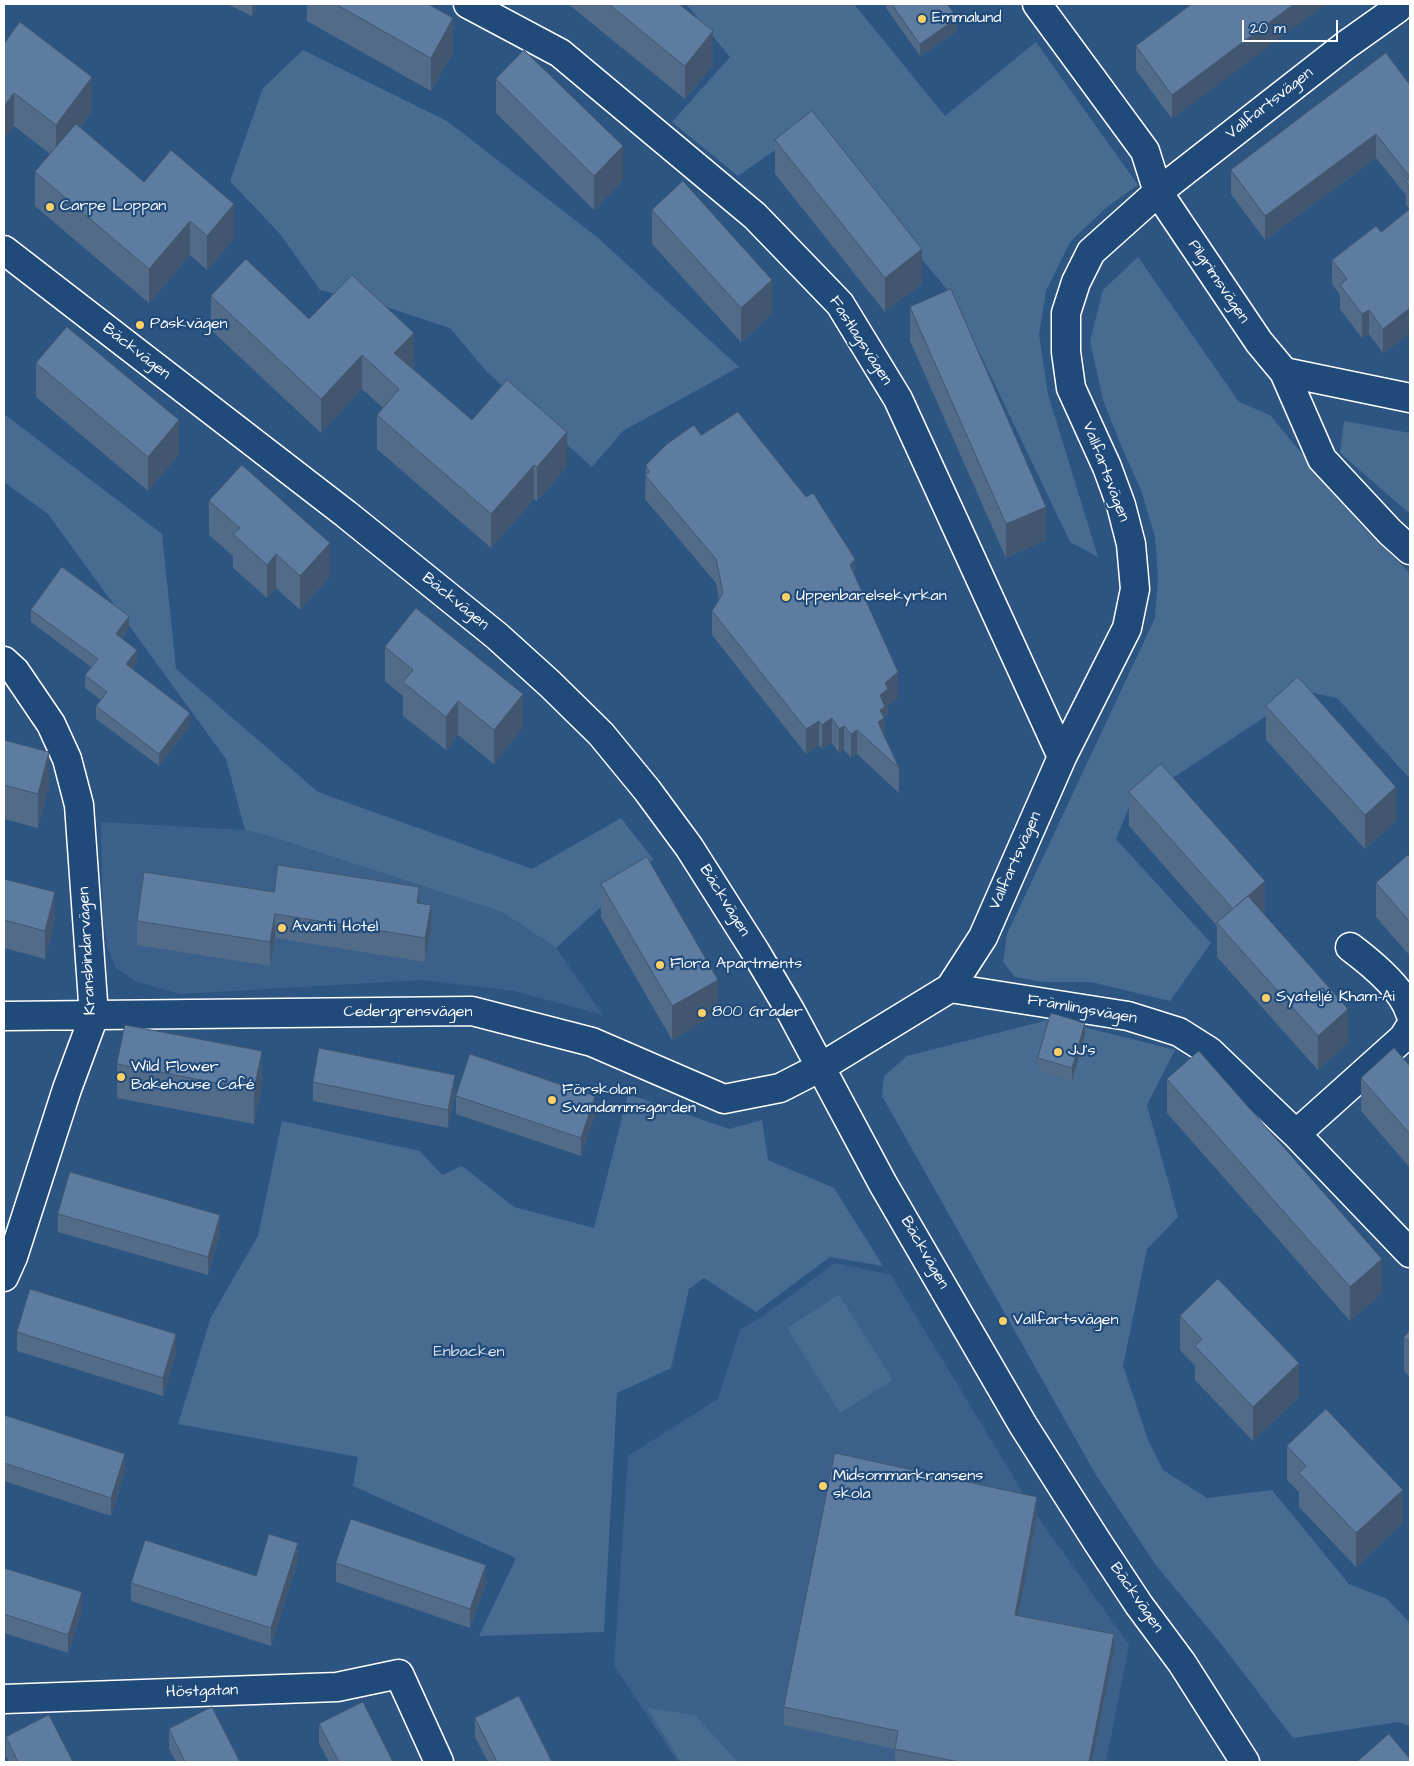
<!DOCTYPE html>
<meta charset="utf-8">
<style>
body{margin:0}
#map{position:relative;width:1414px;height:1766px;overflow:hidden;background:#2c5582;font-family:"Architects Daughter",sans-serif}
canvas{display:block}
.frame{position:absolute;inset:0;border:5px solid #fff;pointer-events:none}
.scale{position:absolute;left:1242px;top:20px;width:96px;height:22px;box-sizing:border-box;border:2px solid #fff;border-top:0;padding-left:6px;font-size:15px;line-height:18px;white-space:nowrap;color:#fff;-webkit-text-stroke:4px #1f4a7a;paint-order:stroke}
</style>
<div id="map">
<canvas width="1414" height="1766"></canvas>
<div class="frame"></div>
<div class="scale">20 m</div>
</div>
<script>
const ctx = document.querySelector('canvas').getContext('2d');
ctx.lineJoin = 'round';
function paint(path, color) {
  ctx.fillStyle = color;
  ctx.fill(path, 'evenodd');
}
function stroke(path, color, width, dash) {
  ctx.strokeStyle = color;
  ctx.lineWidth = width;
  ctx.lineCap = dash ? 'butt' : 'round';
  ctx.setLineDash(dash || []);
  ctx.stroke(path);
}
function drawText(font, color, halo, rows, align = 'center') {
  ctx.font = font + ' "Architects Daughter",sans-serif';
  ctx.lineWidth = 4.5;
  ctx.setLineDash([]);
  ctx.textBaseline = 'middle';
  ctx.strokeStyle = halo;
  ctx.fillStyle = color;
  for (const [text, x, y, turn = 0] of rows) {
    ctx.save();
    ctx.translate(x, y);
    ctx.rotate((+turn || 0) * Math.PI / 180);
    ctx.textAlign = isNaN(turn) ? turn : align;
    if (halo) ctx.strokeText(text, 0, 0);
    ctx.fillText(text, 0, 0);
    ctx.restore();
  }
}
const built = new Path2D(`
 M 101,822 L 245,830 L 269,836 L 502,912 L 556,948 L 603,1015 L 514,991 L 422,980 L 180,994 L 137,982 L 116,968 L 108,949 L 103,919 Z
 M 835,1263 L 891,1275 L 1037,1516 L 1129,1645 L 1106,1762 L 678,1762 L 614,1666 L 628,1456 L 718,1399 L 740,1330 L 763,1316 Z`);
const green = new Path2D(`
 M 686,4 L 854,4 L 945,116 L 1036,42 L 1138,185 L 1107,207 L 1070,242 L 1046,291 L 1039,334 L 1048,394 L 1098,557 L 1070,542 L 953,297 L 811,125 L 738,176 L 672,122 L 730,57 Z
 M 303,50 L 447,121 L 597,237 L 739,367 L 623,431 L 592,467 L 487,372 L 450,328 L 371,302 L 320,290 L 280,234 L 230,181 L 263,88 Z
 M 1138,257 L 1239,402 L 1270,415 L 1360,524 L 1410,573 L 1410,779 L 1337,698 L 1304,691 L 1129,807 L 1116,839 L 1211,943 L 1170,1001 L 1091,982 L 1043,982 L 1015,977 L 1003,962 L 1007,934 L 1155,618 L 1158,577 L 1155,537 L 1141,490 L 1122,448 L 1103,400 L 1090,341 L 1103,290 Z
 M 4,414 L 162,534 L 176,669 L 318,792 L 532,869 L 621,818 L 653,859 L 556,948 L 502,912 L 269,836 L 245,830 L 226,759 L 48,514 L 4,482 Z
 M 1344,421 L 1410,433 L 1410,514 L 1340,453 Z
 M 1052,1019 L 1175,1050 L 1147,1105 L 1178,1217 L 1147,1249 L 1123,1366 L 1148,1440 L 1163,1470 L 1207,1498 L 1272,1490 L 1349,1584 L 1387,1599 L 1410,1623 L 1410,1726 L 1398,1722 L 1293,1738 L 1218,1640 L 1155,1564 L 1096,1475 L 882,1096 L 884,1076 L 907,1056 Z
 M 628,1094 L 729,1129 L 762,1120 L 768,1160 L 834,1188 L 883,1266 L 830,1257 L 756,1312 L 704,1278 L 689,1289 L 671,1368 L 617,1393 L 604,1632 L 479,1636 L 516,1558 L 353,1486 L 358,1457 L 178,1424 L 211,1317 L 258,1236 L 282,1121 L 420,1151 L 442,1175 L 462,1166 L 514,1207 L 594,1228 Z
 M 839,1295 L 893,1380 L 840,1413 L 787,1328 Z
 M 647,1708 L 695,1715 L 738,1762 L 681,1762 Z`);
const minor = new Path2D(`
 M 468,4 L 560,53 L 755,216 L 840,304 L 898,399 L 1062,757
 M 1037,4 L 1145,151 L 1158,192 L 1259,342 L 1284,372 L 1322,459 L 1390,532 L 1410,550
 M 4,250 L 346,514 L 497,636 L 550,684 L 601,734 L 647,790 L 689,847 L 755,951 L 791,1012 L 883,1184 L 1023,1425 L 1098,1543 L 1139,1605 L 1182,1663 L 1245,1762
 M 1284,372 L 1410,398
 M 4,661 L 15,671 L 51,724 L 67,759 L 79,805 L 94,1016 L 67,1089 L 13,1257 L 4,1277
 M 1350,947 C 1370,962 1403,989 1410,1013
 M 950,988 L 1128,1016 L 1179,1032 L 1209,1051 L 1296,1134 L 1410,1253
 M 4,1016 L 472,1011 L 592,1042 L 724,1099 L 780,1088 L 821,1067 L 950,988 L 983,937 L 1062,757 L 1127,628 L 1135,589 L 1131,544 L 1121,505 L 1107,467 L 1071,388 L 1066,352 L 1066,313 L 1076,282 L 1091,252 L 1158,192 L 1346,45 L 1398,8
 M 1296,1134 L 1403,1038 L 1410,1027
 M 4,1699 L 337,1687 L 399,1674 L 439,1762`);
const wall = new Path2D(`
 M 227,4 L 258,4 L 252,16 Z
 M 307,4 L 428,4 L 453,52 L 431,91 L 307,21 Z
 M 568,4 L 679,4 L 713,65 L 685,99 Z
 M 886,4 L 947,4 L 957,31 L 920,56 L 886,8 Z
 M 1192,4 L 1172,119 L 1136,70 L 1136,46 Z
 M 4,44 L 92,111 L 80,127 L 144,182 L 234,238 L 207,270 L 190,255 L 149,303 L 35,206 L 35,172 L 50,154 L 14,126 L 4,140 Z
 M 496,79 L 623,180 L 594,210 L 496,113 Z
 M 1410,85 L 1410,333 L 1383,353 L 1369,334 L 1362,338 L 1340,309 L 1340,295 L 1332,284 L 1332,260 L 1381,232 L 1410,210 L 1406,205 L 1406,195 L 1376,158 L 1265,240 L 1231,194 L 1231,170 Z
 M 775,140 L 922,283 L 885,312 L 775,174 Z
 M 652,210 L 772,314 L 741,342 L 652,244 Z
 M 211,296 L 309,319 L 414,367 L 412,368 L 472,420 L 567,466 L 537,501 L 534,499 L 491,548 L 377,449 L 377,415 L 383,408 L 362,389 L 321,433 L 211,330 Z
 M 910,307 L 1046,540 L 1006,558 L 910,341 Z
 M 36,363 L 179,454 L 148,491 L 36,397 Z
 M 701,435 L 855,578 L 898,697 L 888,705 L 888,713 L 885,716 L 884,735 L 899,768 L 899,793 L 857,754 L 851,758 L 844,750 L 839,753 L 832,743 L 822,749 L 819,745 L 806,754 L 712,635 L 712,611 L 719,599 L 716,583 L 645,499 L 646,465 Z
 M 209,501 L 330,576 L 300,610 L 276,588 L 267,598 L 233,568 L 233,556 L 209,535 Z
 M 31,610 L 129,628 L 122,639 L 137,662 L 132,669 L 190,725 L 159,766 L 96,719 L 96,706 L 101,700 L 85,688 L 85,675 L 91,667 L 31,622 Z
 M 385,647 L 523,727 L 494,764 L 458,735 L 446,750 L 403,716 L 403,696 L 385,681 Z
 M 1266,706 L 1396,821 L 1365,849 L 1266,740 Z
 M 4,740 L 49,786 L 38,828 L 4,819 Z
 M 1129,792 L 1265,915 L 1348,1043 L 1318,1070 L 1217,957 L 1217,926 L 1129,826 Z
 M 1410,857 L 1410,956 L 1376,917 L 1376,883 Z
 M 4,879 L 55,920 L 45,959 L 4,948 Z
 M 601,884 L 718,1013 L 672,1040 L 601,917 Z
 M 274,892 L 419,903 L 431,929 L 425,962 L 275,938 L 270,966 L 137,945 L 137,921 Z
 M 1085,1035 L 1072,1081 L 1038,1070 L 1038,1058 Z
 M 117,1064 L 262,1085 L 254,1124 L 117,1098 Z
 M 1410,1066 L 1410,1168 L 1361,1111 L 1361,1078 Z
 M 1167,1079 L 1382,1293 L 1350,1321 L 1167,1113 Z
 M 313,1082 L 455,1094 L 448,1128 L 313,1101 Z
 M 456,1096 L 595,1115 L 581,1156 L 456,1114 Z
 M 58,1214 L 220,1234 L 208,1275 L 58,1232 Z
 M 1180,1316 L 1299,1397 L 1253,1441 L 1195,1380 L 1195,1366 L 1180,1350 Z
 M 1410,1331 L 1410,1377 L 1404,1371 L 1404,1337 Z
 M 17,1332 L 176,1353 L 163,1396 L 17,1351 Z
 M 4,1415 L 125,1473 L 111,1516 L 4,1481 Z
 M 1287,1446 L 1403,1523 L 1356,1567 L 1299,1507 L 1299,1492 L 1287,1480 Z
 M 1037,1516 L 1018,1616 L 1114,1652 L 1092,1762 L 895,1762 L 895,1749 L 784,1725 L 784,1707 Z
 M 298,1561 L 271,1646 L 131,1601 L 131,1583 L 256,1576 Z
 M 336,1563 L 486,1583 L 470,1628 L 336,1582 Z
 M 4,1568 L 82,1611 L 68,1653 L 4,1633 Z
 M 475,1718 L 552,1762 L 488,1762 L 475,1737 Z
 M 319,1724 L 393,1762 L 329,1762 L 319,1743 Z
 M 169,1729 L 240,1762 L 176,1762 L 169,1748 Z
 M 6,1737 L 73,1762 L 9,1762 L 6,1756 Z`);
const shadedWall = new Path2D(`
 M 252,4 L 258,4 L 252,16 Z
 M 1294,4 L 1326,4 L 1172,119 L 1172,95 Z
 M 453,18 L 453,52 L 431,91 L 431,58 Z
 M 957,18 L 957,31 L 920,56 L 920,44 Z
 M 713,31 L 713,65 L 685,99 L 685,66 Z
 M 92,77 L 92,111 L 56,159 L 56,125 Z
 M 14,93 L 14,126 L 4,140 L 4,106 Z
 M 1376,134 L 1376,158 L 1265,240 L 1265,216 Z
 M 623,146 L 623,180 L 594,210 L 594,176 Z
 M 234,204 L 234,238 L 207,270 L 207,236 Z
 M 190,221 L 190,255 L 149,303 L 149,269 Z
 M 922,249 L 922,283 L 885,312 L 885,278 Z
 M 772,280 L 772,314 L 741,342 L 741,308 Z
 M 1410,308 L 1410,333 L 1383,353 L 1383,329 Z
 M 1369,310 L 1369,334 L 1362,338 L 1362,314 Z
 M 414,333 L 414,367 L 395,386 L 394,353 Z
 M 362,355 L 362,389 L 321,433 L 321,399 Z
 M 179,420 L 179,454 L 148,491 L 148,457 Z
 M 567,432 L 567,466 L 537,501 L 537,467 Z
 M 534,465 L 534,499 L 491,548 L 491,514 Z
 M 1046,507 L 1046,540 L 1006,558 L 1006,524 Z
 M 330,543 L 330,576 L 300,610 L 300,576 Z
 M 276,554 L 276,588 L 267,598 L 267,565 Z
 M 855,559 L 855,583 L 850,565 Z
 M 129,616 L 129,628 L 116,647 L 116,634 Z
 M 137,650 L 137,662 L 126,677 L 126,664 Z
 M 898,672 L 898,697 L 888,705 L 888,713 L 885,716 L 884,742 L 878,722 L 880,695 L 885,683 Z
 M 523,694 L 523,727 L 494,764 L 494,730 Z
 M 458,701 L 458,735 L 446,750 L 446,717 Z
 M 190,713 L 190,725 L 159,766 L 159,754 Z
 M 832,718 L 832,743 L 822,749 L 822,725 Z
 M 819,721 L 819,745 L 806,754 L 806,729 Z
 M 844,726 L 844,750 L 839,753 L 839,729 Z
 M 857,730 L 857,754 L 851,758 L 851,734 Z
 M 49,752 L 49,786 L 38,828 L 38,794 Z
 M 1396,787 L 1396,821 L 1365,849 L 1365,815 Z
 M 1265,881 L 1265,915 L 1233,909 Z
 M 419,887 L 419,912 L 417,903 Z
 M 55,892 L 55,920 L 45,959 L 45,931 Z
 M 431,905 L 431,929 L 425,962 L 425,938 Z
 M 275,914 L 275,938 L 270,966 L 270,942 Z
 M 718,980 L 718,1013 L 672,1040 L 672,1006 Z
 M 1348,1009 L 1348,1043 L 1318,1070 L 1318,1036 Z
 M 1085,1023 L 1085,1035 L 1072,1081 L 1072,1068 Z
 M 262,1051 L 262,1085 L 254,1124 L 254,1090 Z
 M 455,1075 L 455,1094 L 448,1128 L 448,1110 Z
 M 595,1096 L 595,1115 L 581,1156 L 581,1138 Z
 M 220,1215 L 220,1234 L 208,1275 L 208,1257 Z
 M 1382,1259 L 1382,1293 L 1350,1321 L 1350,1287 Z
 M 176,1334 L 176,1353 L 163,1396 L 163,1378 Z
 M 1299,1363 L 1299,1397 L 1253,1441 L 1253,1407 Z
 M 125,1454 L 125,1473 L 111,1516 L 111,1498 Z
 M 1403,1490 L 1403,1523 L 1356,1567 L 1356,1533 Z
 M 1037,1497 L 1037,1516 L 1015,1634 L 1015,1615 Z
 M 298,1543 L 298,1561 L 271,1646 L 271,1628 Z
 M 486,1565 L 486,1583 L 470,1628 L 470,1609 Z
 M 82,1592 L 82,1611 L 68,1653 L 68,1635 Z
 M 1114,1634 L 1114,1652 L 1092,1762 L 1089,1762 Z`);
const building = new Path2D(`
 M 336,4 L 428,4 L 453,18 L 431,58 Z
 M 609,4 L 679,4 L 713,31 L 685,66 Z
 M 892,4 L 947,4 L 957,18 L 920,44 Z
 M 1192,4 L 1294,4 L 1172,95 L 1136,46 Z
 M 20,22 L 92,77 L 56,125 L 14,93 L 4,106 L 4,44 Z
 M 524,50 L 623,146 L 594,176 L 496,79 Z
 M 1386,53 L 1410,85 L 1410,177 L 1376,134 L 1265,216 L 1231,170 Z
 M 812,111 L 922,249 L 885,278 L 775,140 Z
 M 76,124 L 144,182 L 171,150 L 234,204 L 207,236 L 190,221 L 149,269 L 35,172 Z
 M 1410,177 L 1410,187 L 1406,181 Z
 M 683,181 L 772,280 L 741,308 L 652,210 Z
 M 1410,209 L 1410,308 L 1383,329 L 1369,310 L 1362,314 L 1340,285 L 1347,279 L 1332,260 L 1376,226 L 1381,232 Z
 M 246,259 L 309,319 L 352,275 L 414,333 L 394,353 L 472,420 L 507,380 L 567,432 L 537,467 L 534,465 L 491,514 L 377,415 L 399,389 L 362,355 L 321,399 L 211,296 Z
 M 951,289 L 1046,507 L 1006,524 L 910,307 Z
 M 67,327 L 179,420 L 148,457 L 36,363 Z
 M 738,412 L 806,497 L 813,493 L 855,559 L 850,565 L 898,672 L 885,683 L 888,689 L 880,695 L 885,707 L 880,710 L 884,718 L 878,722 L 899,768 L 857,730 L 851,734 L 844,726 L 839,729 L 832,718 L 822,725 L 819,721 L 806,729 L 712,611 L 723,593 L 716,559 L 645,475 L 649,472 L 646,465 L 667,444 L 694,425 L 701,435 Z
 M 242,465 L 330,543 L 300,576 L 276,554 L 267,565 L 233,534 L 240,528 L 209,501 Z
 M 62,567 L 129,616 L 116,634 L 137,650 L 126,664 L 190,713 L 159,754 L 96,706 L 107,692 L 85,675 L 98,659 L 31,610 Z
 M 416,608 L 523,694 L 494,730 L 458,701 L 446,717 L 403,682 L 413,670 L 385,647 Z
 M 1298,677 L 1396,787 L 1365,815 L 1266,706 Z
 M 4,740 L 49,752 L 38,794 L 4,785 Z
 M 1161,764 L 1265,881 L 1233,909 L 1129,792 Z
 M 1408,855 L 1410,857 L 1410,922 L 1376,883 Z
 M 647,857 L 718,980 L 672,1006 L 601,884 Z
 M 278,865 L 419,887 L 417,903 L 431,905 L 425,938 L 275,914 L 270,942 L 137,921 L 144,872 L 274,892 Z
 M 4,879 L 55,892 L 45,931 L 4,920 Z
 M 1248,896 L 1348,1009 L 1318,1036 L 1217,923 Z
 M 1051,1013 L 1085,1023 L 1072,1068 L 1038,1058 Z
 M 125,1025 L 262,1051 L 254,1090 L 117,1064 Z
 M 319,1048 L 455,1075 L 448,1110 L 313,1082 Z
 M 1394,1048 L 1410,1066 L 1410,1134 L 1361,1078 Z
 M 1199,1051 L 1382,1259 L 1350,1287 L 1167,1079 Z
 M 470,1054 L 595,1096 L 581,1138 L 456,1096 Z
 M 70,1172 L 220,1215 L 208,1257 L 58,1214 Z
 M 1218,1279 L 1299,1363 L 1253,1407 L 1195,1346 L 1202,1339 L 1180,1316 Z
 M 30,1289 L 176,1334 L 163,1378 L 17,1332 Z
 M 1410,1331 L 1410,1343 L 1404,1337 Z
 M 1326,1409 L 1403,1490 L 1356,1533 L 1299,1473 L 1306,1466 L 1287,1446 Z
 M 4,1415 L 125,1454 L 111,1498 L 4,1463 Z
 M 835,1453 L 1037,1497 L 1015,1615 L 1114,1634 L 1089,1762 L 959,1762 L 895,1749 L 898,1731 L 784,1707 Z
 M 351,1519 L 486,1565 L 470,1609 L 336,1563 Z
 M 269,1534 L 298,1543 L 271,1628 L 131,1583 L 145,1540 L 256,1576 Z
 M 4,1568 L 82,1592 L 68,1635 L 4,1614 Z
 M 519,1696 L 552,1762 L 497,1762 L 475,1718 Z
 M 363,1702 L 393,1762 L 339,1762 L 319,1724 Z
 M 212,1707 L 240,1762 L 185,1762 L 169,1729 Z
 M 49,1715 L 73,1762 L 18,1762 L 6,1737 Z
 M 1389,1734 L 1410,1759 L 1410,1762 L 1357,1762 Z`);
const markers = [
 [922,19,5,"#ffd166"],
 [50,207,5,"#ffd166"],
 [140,325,5,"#ffd166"],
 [786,597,5,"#ffd166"],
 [282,928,5,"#ffd166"],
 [660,965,5,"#ffd166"],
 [1266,998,5,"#ffd166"],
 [702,1013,5,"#ffd166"],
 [1058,1052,5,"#ffd166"],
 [121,1077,5,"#ffd166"],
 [552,1100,5,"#ffd166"],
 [1003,1321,5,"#ffd166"],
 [823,1486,5,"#ffd166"]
];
const poiNames = [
 ["Emmalund",932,19],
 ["Carpe Loppan",60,207],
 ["Påskvägen",150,325],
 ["Uppenbarelsekyrkan",796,597],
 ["Avanti Hotel",292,928],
 ["Flora Apartments",670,965],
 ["Syateljé Kham-Ai",1276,998],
 ["800 Grader",712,1013],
 ["JJ's",1068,1052],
 ["Wild Flower",131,1068],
 ["Bakehouse Café",131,1086],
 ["Förskolan",562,1091],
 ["Svandammsgården",562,1109],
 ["Vallfartsvägen",1013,1321],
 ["Midsommarkransens",833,1477],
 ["skola",833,1495]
];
const streetNames = [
 ["Vallfartsvägen",1270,104,-38],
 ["Pilgrimsvägen",1218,282,56],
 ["Fastlagsvägen",860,341,57],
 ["Bäckvägen",136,352,38],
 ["Vallfartsvägen",1105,472,69],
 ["Bäckvägen",455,602,39],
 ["Vallfartsvägen",1016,861,-66],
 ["Bäckvägen",724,901,58],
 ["Kransbindarvägen",88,951,-93],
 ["Främlingsvägen",1082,1010,10],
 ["Cedergrensvägen",408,1013],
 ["Bäckvägen",924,1253,60],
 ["Bäckvägen",1136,1598,55],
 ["Höstgatan",202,1692,-2]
];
const parkNames = [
 ["Enbacken",469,1353]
];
paint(built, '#3b618b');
paint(green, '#486b92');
stroke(minor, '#fff', 31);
stroke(minor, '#1f4a7a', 28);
paint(wall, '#516b89');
paint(shadedWall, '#42576f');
paint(building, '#5e7c9f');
stroke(building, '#42576f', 1);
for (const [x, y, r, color] of markers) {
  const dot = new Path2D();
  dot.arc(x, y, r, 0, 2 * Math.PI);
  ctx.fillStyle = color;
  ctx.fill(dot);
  stroke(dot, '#1f4a7a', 2);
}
drawText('16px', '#fff', '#1f4a7a', poiNames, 'left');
drawText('16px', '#fff', '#1f4a7a', streetNames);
drawText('16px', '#dae1e9', '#1f4a7a', parkNames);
</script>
